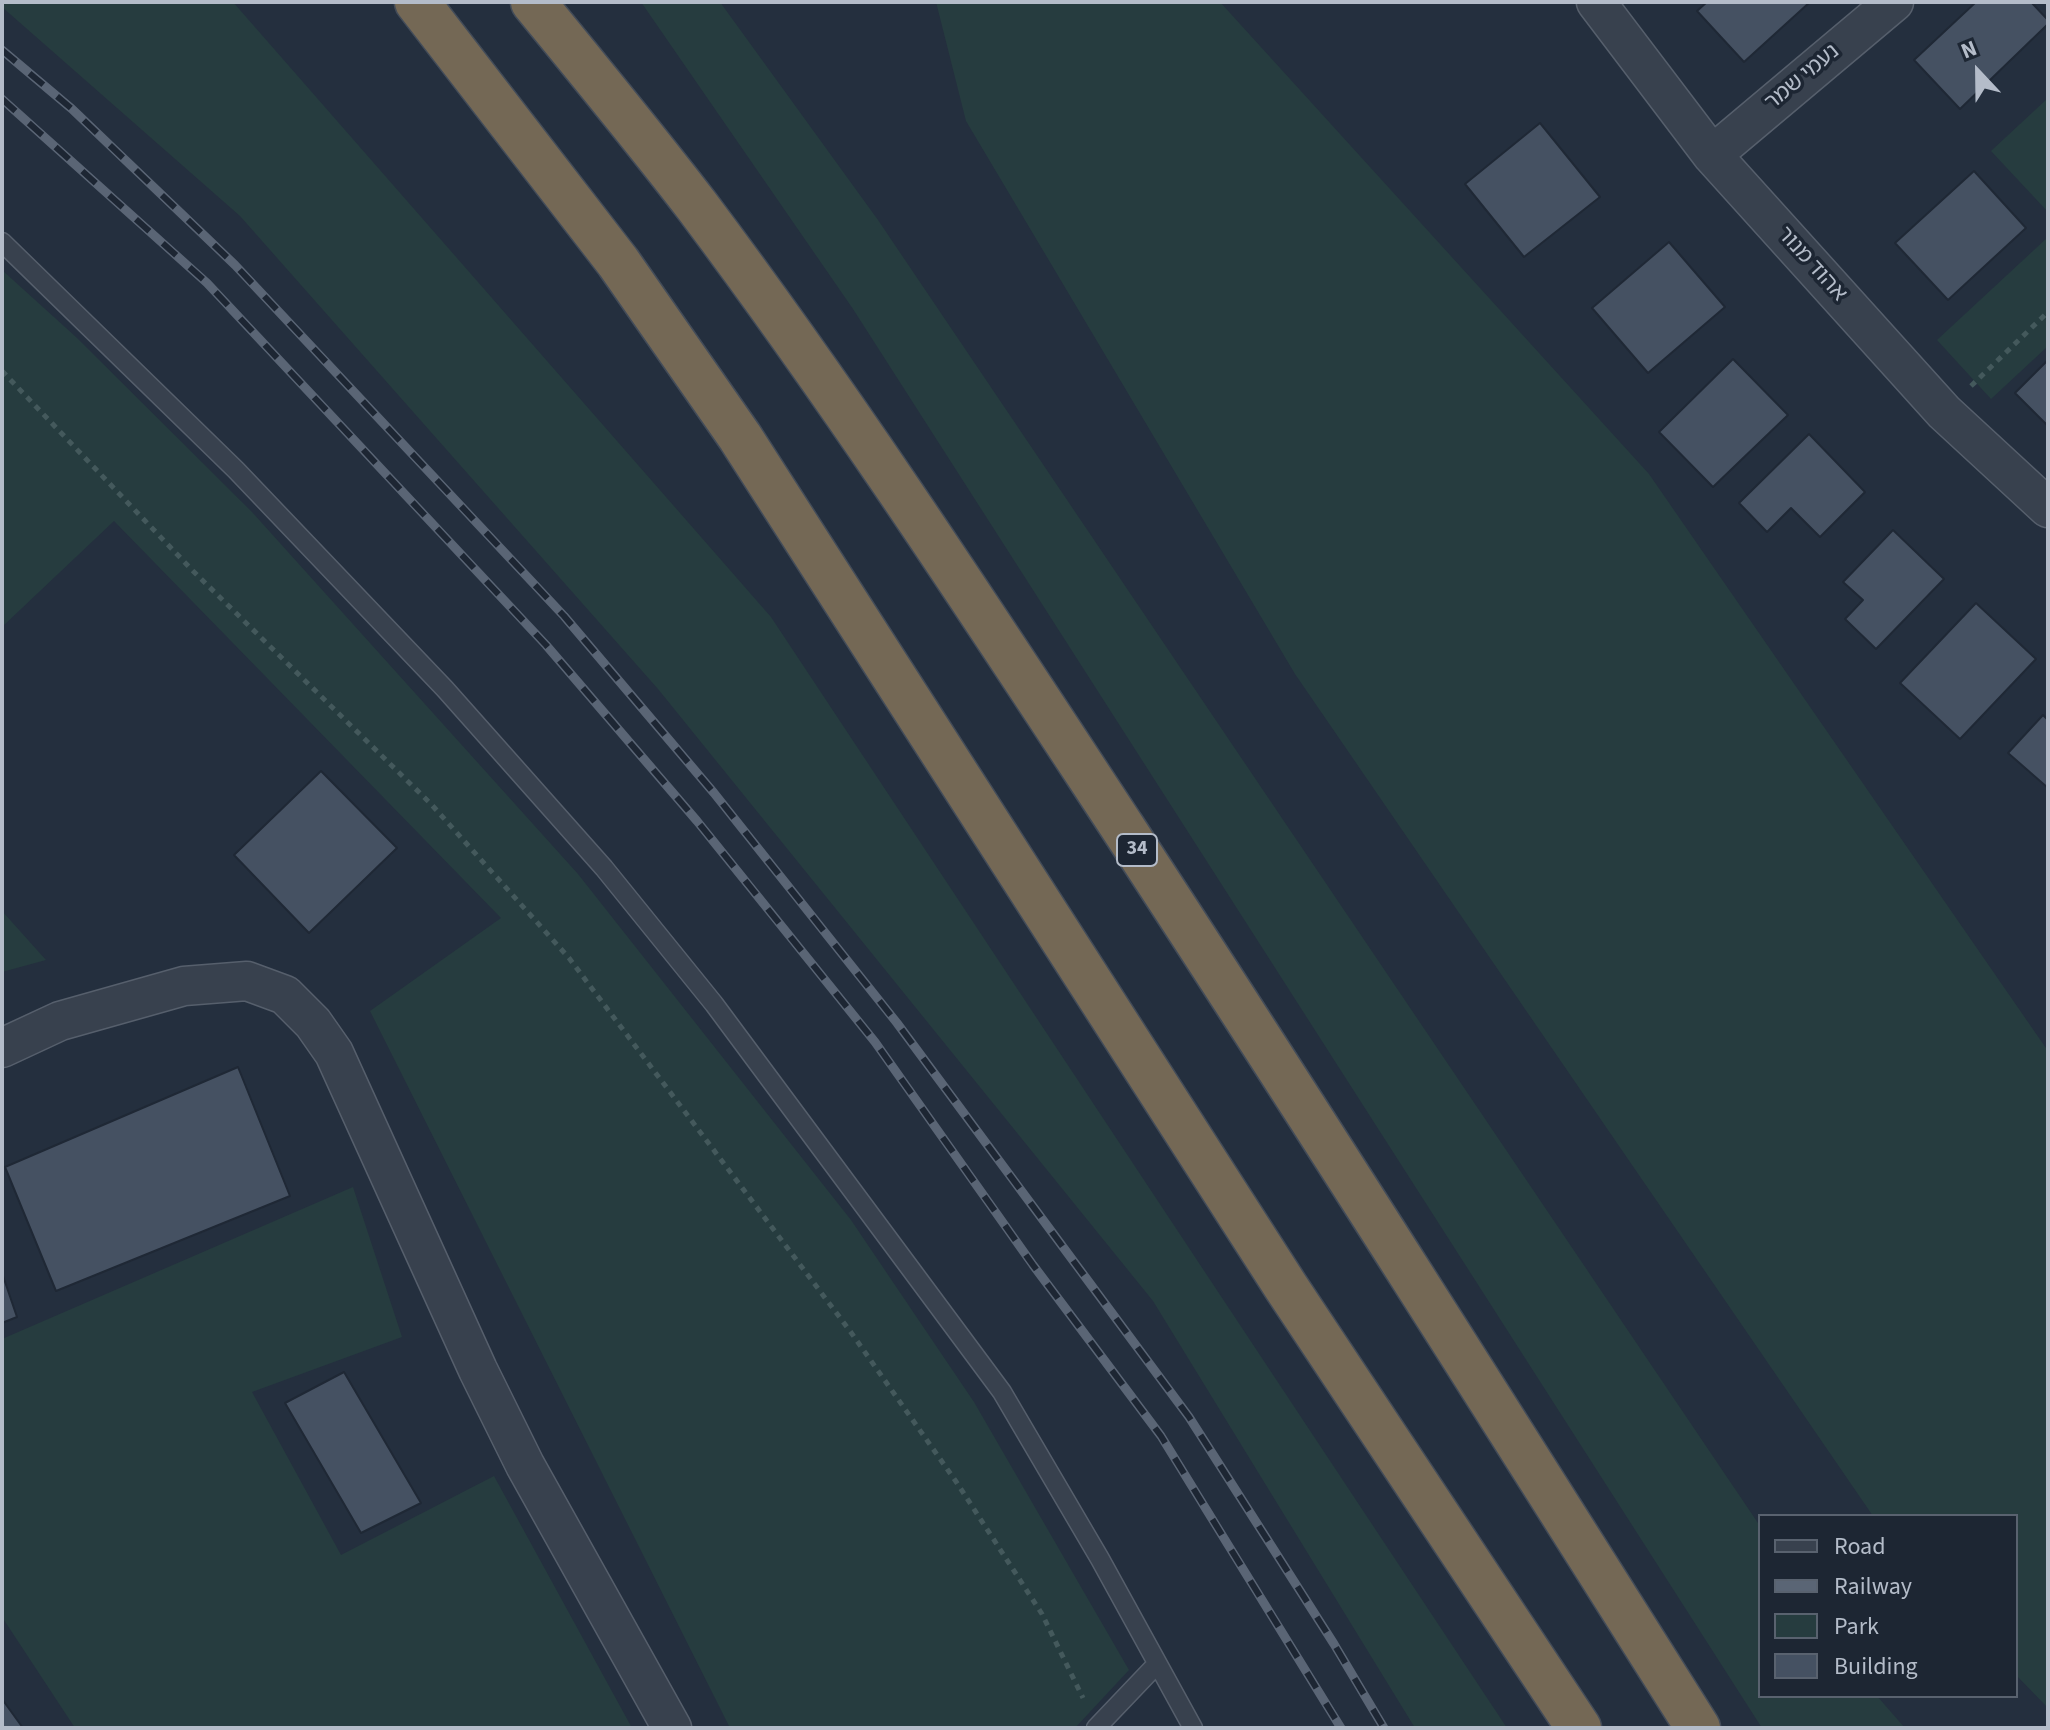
<!DOCTYPE html>
<meta charset="utf-8">
<style>
body{margin:0}
#map{position:relative;width:2050px;height:1730px;overflow:hidden;background:#242f3e;font-family:"Source Sans 3",sans-serif}
canvas{display:block}
.frame{position:absolute;inset:0;border:4px solid #b4bcc9;pointer-events:none}
.legend{position:absolute;left:1758px;top:1514px;width:260px;height:184px;box-sizing:border-box;background:#1d2633;border:2px solid #59626f;margin:0;padding:10px 14px;list-style:none;font-size:24px;color:#b4bcc9}
.legend li{display:flex;align-items:center;gap:16px;height:40px}
.legend b{width:40px;border:2px solid #59626f}
.north{position:absolute;left:1938px;top:32px;width:80px;height:80px;-webkit-text-stroke:6px #1d2633;paint-order:stroke;rotate:338deg;font-size:22px;font-weight:700;line-height:32px;text-align:center;color:#b4bcc9}
.north::after{content:'';display:block;margin:auto;width:28px;height:36px;background:#b4bcc9;clip-path:polygon(50% 0,100% 100%,50% 72%,0 100%)}
</style>
<div id="map">
<canvas width="2050" height="1730"></canvas>
<div class="frame"></div>
<ul class="legend">
<li><b style="height:10px;background:#38414e"></b>Road</li>
<li><b style="height:10px;background:#5a6575"></b>Railway</li>
<li><b style="height:22px;background:#263c3f"></b>Park</li>
<li><b style="height:22px;background:#455162"></b>Building</li>
</ul>
<div class="north">N</div>
</div>
<script>
const ctx = document.querySelector('canvas').getContext('2d');
ctx.lineJoin = 'round';
function paint(path, color) {
  ctx.fillStyle = color;
  ctx.fill(path, 'evenodd');
}
function stroke(path, color, width, dash) {
  ctx.strokeStyle = color;
  ctx.lineWidth = width;
  ctx.lineCap = dash ? 'butt' : 'round';
  ctx.setLineDash(dash || []);
  ctx.stroke(path);
}
function drawText(font, color, halo, rows, align = 'center') {
  ctx.font = font + ' "Source Sans 3","Noto Sans Hebrew",sans-serif';
  ctx.lineWidth = 7;
  ctx.setLineDash([]);
  ctx.textBaseline = 'middle';
  ctx.strokeStyle = halo;
  ctx.fillStyle = color;
  for (const [text, x, y, turn = 0] of rows) {
    ctx.save();
    ctx.translate(x, y);
    ctx.rotate((+turn || 0) * Math.PI / 180);
    ctx.textAlign = isNaN(turn) ? turn : align;
    if (halo) ctx.strokeText(text, 0, 0);
    ctx.fillText(text, 0, 0);
    ctx.restore();
  }
}
const green = new Path2D(`
 M 2,2 L 233,2 L 771,617 L 1507,1728 L 1415,1728 L 1153,1301 L 658,689 L 240,216 L 2,7 Z
 M 641,2 L 720,2 L 878,220 L 1760,1526 L 1760,1696 L 1877,1696 L 1905,1728 L 1762,1728 L 853,309 Z
 M 936,2 L 1220,2 L 1649,474 L 2048,1051 L 2048,1708 L 2016,1675 L 2016,1516 L 1873,1516 L 1295,674 L 966,121 Z
 M 2048,98 L 2048,212 L 1991,151 Z
 M 2048,237 L 2048,346 L 1991,399 L 1937,340 Z
 M 2,270 L 76,337 L 252,512 L 578,874 L 851,1220 L 974,1402 L 1129,1670 L 1075,1728 L 730,1728 L 370,1011 L 501,918 L 114,521 L 2,627 Z
 M 2,911 L 46,960 L 2,972 Z
 M 353,1187 L 402,1337 L 252,1392 L 341,1555 L 494,1476 L 632,1728 L 75,1728 L 2,1617 L 2,1339 Z`);
const building = new Path2D(`
 M 1707,2 L 1810,2 L 1744,62 L 1697,11 Z
 M 1976,2 L 2031,2 L 2048,20 L 2048,24 L 1960,109 L 1914,60 Z
 M 1540,123 L 1600,197 L 1524,257 L 1465,184 Z
 M 1974,171 L 2026,228 L 1948,300 L 1895,243 Z
 M 1669,242 L 1725,307 L 1648,373 L 1592,308 Z
 M 1733,359 L 1788,415 L 1713,487 L 1659,432 Z
 M 2048,360 L 2048,426 L 2015,393 Z
 M 1809,434 L 1865,492 L 1820,537 L 1791,508 L 1767,532 L 1739,503 Z
 M 1893,530 L 1944,579 L 1876,649 L 1845,619 L 1863,600 L 1843,582 Z
 M 1976,603 L 2036,659 L 1960,739 L 1900,683 Z
 M 2043,715 L 2048,720 L 2048,788 L 2008,753 Z
 M 321,771 L 397,848 L 309,933 L 234,855 Z
 M 238,1067 L 290,1196 L 56,1291 L 5,1167 Z
 M 2,1273 L 17,1317 L 2,1323 Z
 M 344,1372 L 421,1503 L 361,1533 L 285,1403 Z
 M 2,1699 L 23,1728 L 2,1728 Z`);
const path = new Path2D(`
 M 2,371 L 193,571 L 431,804 L 569,958 L 850,1331 L 957,1483 L 1042,1614 L 1083,1698
 M 1971,386 L 2048,312`);
const lane = new Path2D(`
 M 2,242 L 236,470 L 445,689 L 604,868 L 714,1004 L 1002,1392 L 1100,1559 L 1193,1728
 M 1096,1728 L 1157,1664`);
const street = new Path2D(`
 M 1596,2 L 1712,155 L 1944,412 L 2048,508
 M 1712,155 L 1894,2
 M 2,1048 L 60,1021 L 184,986 L 247,981 L 285,995 L 313,1023 L 334,1053 L 478,1370 L 525,1465 L 672,1728`);
const highway = new Path2D(`
 M 417,2 L 618,262 L 740,437 L 1286,1287 L 1579,1728
 M 533,2 C 588,69 644,137 697,206 C 848,407 985,618 1123,828 C 1318,1126 1508,1427 1698,1728`);
const rail = new Path2D(`
 M 2,50 L 72,109 L 235,265 L 564,616 L 714,793 L 897,1023 L 1189,1417 L 1334,1644 L 1384,1728
 M 2,99 L 207,283 L 546,645 L 697,821 L 875,1042 L 1033,1265 L 1161,1436 L 1341,1728`);
const shields = [
 [1137,850,40]
];
const shieldNames = [
 ["34",1137,850]
];
const streetNames = [
 ["נעמי שמר",1803,78,-40],
 ["אהוד מנור",1811,265,48]
];
paint(green, '#263c3f');
paint(building, '#455162');
stroke(building, '#1f2835', 2);
stroke(lane, '#565f6c', 21);
stroke(street, '#565f6c', 41);
stroke(highway, '#434c59', 47);
stroke(path, '#44595c', 5, [6, 6]);
stroke(lane, '#38414e', 18);
stroke(street, '#38414e', 38);
stroke(highway, '#746855', 44);
stroke(rail, '#5a6575', 9);
stroke(rail, '#1d2633', 6, [18]);
for (const [x, y, w] of shields) {
  const box = new Path2D();
  box.roundRect(x - w / 2, y - 16, w, 32, 6);
  ctx.fillStyle = '#1d2633';
  ctx.fill(box);
  stroke(box, '#b4bcc9', 2);
}
drawText('bold 20px', '#b4bcc9', null, shieldNames);
drawText('22px', '#b4bcc9', '#1d2633', streetNames);
</script>
